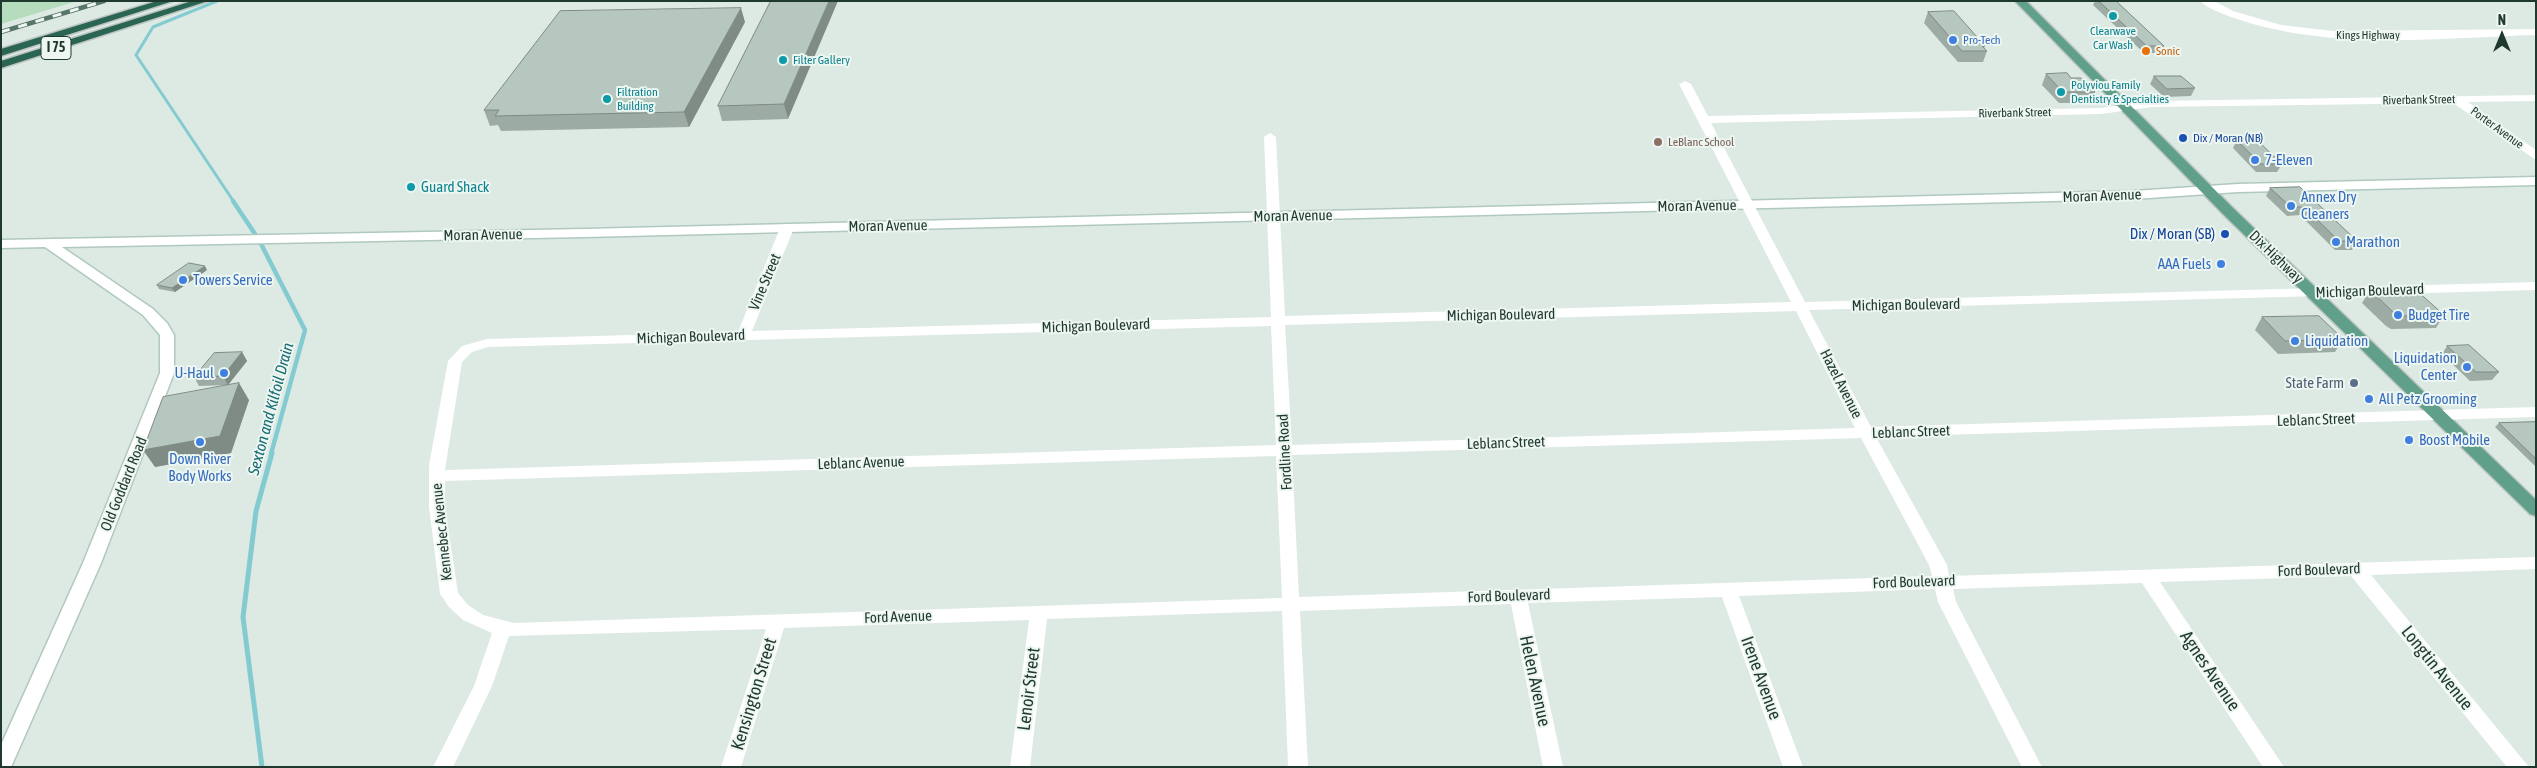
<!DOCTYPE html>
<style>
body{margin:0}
#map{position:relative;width:2537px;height:768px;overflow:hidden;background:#dde9e3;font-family:"Asap Condensed",sans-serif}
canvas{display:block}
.frame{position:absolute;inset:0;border:2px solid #1f392f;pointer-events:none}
.north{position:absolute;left:2477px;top:10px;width:50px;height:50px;-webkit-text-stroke:4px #edf6f1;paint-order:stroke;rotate:0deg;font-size:14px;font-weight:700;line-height:20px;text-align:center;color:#1f392f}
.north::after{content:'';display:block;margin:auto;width:18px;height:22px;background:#1f392f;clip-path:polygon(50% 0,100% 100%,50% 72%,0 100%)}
</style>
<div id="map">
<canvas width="2537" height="768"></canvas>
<div class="frame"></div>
<div class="north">N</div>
</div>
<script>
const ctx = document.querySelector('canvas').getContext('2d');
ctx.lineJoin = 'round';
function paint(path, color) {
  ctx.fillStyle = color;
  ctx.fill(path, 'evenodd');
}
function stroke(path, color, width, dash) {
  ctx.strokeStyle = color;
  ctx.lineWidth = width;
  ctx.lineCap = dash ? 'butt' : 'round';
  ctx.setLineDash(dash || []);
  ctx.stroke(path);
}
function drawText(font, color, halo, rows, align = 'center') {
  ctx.font = font + ' "Asap Condensed",sans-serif';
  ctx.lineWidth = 4;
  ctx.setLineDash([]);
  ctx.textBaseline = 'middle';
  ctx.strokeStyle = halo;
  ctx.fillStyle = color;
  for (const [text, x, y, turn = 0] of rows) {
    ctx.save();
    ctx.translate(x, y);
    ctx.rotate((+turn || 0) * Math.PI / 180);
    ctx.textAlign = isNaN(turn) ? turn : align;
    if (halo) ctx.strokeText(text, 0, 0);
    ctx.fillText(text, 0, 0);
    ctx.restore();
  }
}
const green = new Path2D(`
 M 1,1 L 77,1 L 1,24 Z`);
const streamFar2 = new Path2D(`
 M 217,1 L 153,27 L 136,55 L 234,202`);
const streamFar1 = new Path2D(`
 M 233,201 L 259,240 L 305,330 L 271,454`);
const stream = new Path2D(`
 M 262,767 L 243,617 L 256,511 L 272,453`);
const street = new Path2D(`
 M 2200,1 L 2214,1 L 2233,11 L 2281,25 L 2333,31 L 2536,29 L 2536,35 C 2437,38 2329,51 2234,18 C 2223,14 2208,9 2200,1 Z
 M 1685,81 L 1691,84 L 1708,116 L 2101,108 L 2152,101 L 2536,95 L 2536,101 L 2468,102 L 2536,150 L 2536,160 L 2453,103 L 2152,107 L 2101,114 L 1711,123 L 1805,302 L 2536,282 L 2536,290 L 1809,310 L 1871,427 L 2536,407 L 2536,417 L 1876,437 L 1947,565 L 1949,576 L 2536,557 L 2536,569 L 2371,575 L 2529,767 L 2507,767 L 2351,576 L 2160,582 L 2284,767 L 2263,767 L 2142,583 L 1953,589 L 1956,602 L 2042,767 L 2022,767 L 1938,602 L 1935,589 L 1739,596 L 1803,767 L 1783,767 L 1722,597 L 1528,603 L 1563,767 L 1543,767 L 1511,604 L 1300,611 L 1308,767 L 1288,767 L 1282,611 L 1047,619 L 1030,767 L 1010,767 L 1029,620 L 784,628 L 741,767 L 721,767 L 766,629 L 509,636 L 492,686 L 453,767 L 433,767 L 474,686 L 492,633 L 463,620 L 449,607 L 440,594 L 429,507 L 429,465 L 448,361 L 462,346 L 487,339 L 738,332 L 780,228 L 787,224 L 794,228 L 752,331 L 1271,317 L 1264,137 L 1270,133 L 1276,137 L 1285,316 L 1791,302 L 1679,84 ZM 1796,311 L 1855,428 L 1292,445 L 1285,325 ZM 1271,326 L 1276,445 L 445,470 L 462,362 L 472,352 L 488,347 ZM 1861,438 L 1929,565 L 1932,576 L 1299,597 L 1292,455 ZM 1276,456 L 1282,598 L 514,623 L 483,615 L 468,605 L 458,593 L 445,507 L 445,481 Z`);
const secondary = new Path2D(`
 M 2536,177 L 2536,185 L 2238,192 L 2134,199 L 585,237 L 62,247 L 153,309 L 167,323 L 174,335 L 174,373 L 101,563 L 11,767 L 1,767 L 1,745 L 83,563 L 160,373 L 160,335 L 143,315 L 45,247 L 1,248 L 1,240 L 585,229 L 1734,201 L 2134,191 L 2238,184 Z`);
const primary = new Path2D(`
 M 2015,1 L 2026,1 L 2234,209 L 2536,500 L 2536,516 L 2530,514 L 2224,215 Z`);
const highway = new Path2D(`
 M 157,1 L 173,1 L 1,56 L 1,49 Z
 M 192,1 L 208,1 L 1,68 L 1,61 Z`);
const rail = new Path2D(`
 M 1,32 L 104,1`);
const wall = new Path2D(`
 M 771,1 L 788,119 L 722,121 L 718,106 Z
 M 2095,1 L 2116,1 L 2164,46 L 2161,53 L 2144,53 L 2093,5 Z
 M 1928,12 L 1985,46 L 1984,48 L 1987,51 L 1983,62 L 1958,62 L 1924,23 Z
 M 745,22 L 689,127 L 501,131 L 498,125 L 490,126 L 484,110 Z
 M 2046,74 L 2071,78 L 2095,92 L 2090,103 L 2059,103 L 2042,85 Z
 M 2154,76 L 2195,88 L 2191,96 L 2164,97 L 2150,84 Z
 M 2237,140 L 2282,164 L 2277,172 L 2256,172 L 2233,148 Z
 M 2300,187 L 2357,241 L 2352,250 L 2335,250 L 2300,215 L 2287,216 L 2266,196 L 2270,188 Z
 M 207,270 L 175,292 L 159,289 L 157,285 Z
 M 2370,290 L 2444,315 L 2436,328 L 2391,329 L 2386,326 L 2362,303 Z
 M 2262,317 L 2343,339 L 2335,352 L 2278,354 L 2255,330 Z
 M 2447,346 L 2499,372 L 2492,380 L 2470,381 L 2442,354 Z
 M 242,352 L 247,361 L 228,385 L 249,400 L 231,453 L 155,467 L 228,385 L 199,386 L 194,377 Z
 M 2536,422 L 2536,466 L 2535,466 L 2495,427 L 2499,423 Z`);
const shadedWall = new Path2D(`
 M 829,1 L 838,1 L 788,119 L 784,104 Z
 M 741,8 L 745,22 L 689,127 L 684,112 Z
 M 205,266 L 207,270 L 175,292 L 172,288 Z
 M 242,352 L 247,361 L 228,385 L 223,376 Z
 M 239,383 L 249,400 L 231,453 L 155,467 L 143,450 Z`);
const building = new Path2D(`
 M 771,1 L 829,1 L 784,104 L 718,106 Z
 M 2099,1 L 2116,1 L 2164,46 L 2147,46 Z
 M 741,8 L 684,112 L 495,116 L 499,110 L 484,110 L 560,11 Z
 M 1954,11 L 1985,46 L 1982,46 L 1987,51 L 1962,51 L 1928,12 Z
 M 2067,73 L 2071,78 L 2081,78 L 2095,92 L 2063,92 L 2046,74 Z
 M 2154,76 L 2181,76 L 2195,88 L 2167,89 Z
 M 2237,140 L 2257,140 L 2282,164 L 2261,164 Z
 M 2300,187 L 2357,241 L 2339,241 L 2304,207 L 2291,207 L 2270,188 Z
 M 189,263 L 205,266 L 172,288 L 157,285 Z
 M 2415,289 L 2444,315 L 2399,316 L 2394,313 L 2370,290 Z
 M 2319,316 L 2343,339 L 2285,341 L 2262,317 Z
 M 2469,345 L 2499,372 L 2476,372 L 2447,346 Z
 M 242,352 L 223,376 L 194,377 L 214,353 Z
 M 239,383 L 220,436 L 143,450 L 163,397 Z
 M 2536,422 L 2536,459 L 2499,423 Z`);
const markers = [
 [2113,16,5,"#0f9aa8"],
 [1953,40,5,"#3f7fe0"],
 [2146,51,5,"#e8710a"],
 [783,60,5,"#0f9aa8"],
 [2061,92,5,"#0f9aa8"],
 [607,99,5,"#0f9aa8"],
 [2183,138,5,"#1a4fb4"],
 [1658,142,5,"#8d6e63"],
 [2255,160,5,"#3f7fe0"],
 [411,187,5,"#0f9aa8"],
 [2291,206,5,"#3f7fe0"],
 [2225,234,5,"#1a4fb4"],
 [2336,242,5,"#3f7fe0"],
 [2221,264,5,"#3f7fe0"],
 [183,280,5,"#3f7fe0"],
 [2398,315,5,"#3f7fe0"],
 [2295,341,5,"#3f7fe0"],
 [2467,367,5,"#3f7fe0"],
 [224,373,5,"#3f7fe0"],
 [2354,383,5,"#5c6f8a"],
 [2369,399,5,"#3f7fe0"],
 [2409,440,5,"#3f7fe0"],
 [200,442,5,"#3f7fe0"]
];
const farCulturenames = [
 ["Clearwave",2113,31,"center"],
 ["Car Wash",2113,45,"center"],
 ["Filter Gallery",793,60],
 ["Polyviou Family",2071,85],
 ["Dentistry & Specialties",2071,99],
 ["Filtration",617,92],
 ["Building",617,106]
];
const farStreetnames = [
 ["Kings Highway",2368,35],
 ["Riverbank Street",2419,100,-1],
 ["Riverbank Street",2015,113,-1],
 ["Porter Avenue",2497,128,36]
];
const farShopnames = [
 ["Pro-Tech",1963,40]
];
const farFoodnames = [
 ["Sonic",2156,51]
];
const farTransitnames = [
 ["Dix / Moran (NB)",2193,138]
];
const farEducationnames = [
 ["LeBlanc School",1668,142]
];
const shields = [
 [56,48,30]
];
const shieldNames = [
 ["I 75",56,48]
];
const shopNames = [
 ["7-Eleven",2265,160],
 ["Annex Dry",2301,197],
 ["Cleaners",2301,214],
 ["Marathon",2346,242],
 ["AAA Fuels",2211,264,"right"],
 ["Towers Service",193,280],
 ["Budget Tire",2408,315],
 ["Liquidation",2305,341],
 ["Liquidation",2457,358,"right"],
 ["Center",2457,375,"right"],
 ["U-Haul",214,373,"right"],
 ["All Petz Grooming",2379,399],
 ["Boost Mobile",2419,440],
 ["Down River",200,459,"center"],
 ["Body Works",200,476,"center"]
];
const cultureNames = [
 ["Guard Shack",421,187]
];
const streetNames = [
 ["Moran Avenue",2102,196,-2],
 ["Moran Avenue",1697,206,-1],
 ["Moran Avenue",1293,216,-1],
 ["Moran Avenue",888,226,-1],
 ["Moran Avenue",483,235,-1],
 ["Dix Highway",2276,257,44],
 ["Vine Street",765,282,-67],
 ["Michigan Boulevard",2370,291,-2],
 ["Michigan Boulevard",1906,305,-1],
 ["Michigan Boulevard",1501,315,-1],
 ["Michigan Boulevard",1096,326,-2],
 ["Michigan Boulevard",691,337,-2],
 ["Hazel Avenue",1841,384,63],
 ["Leblanc Street",2316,420,-2],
 ["Leblanc Street",1911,432,-2],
 ["Leblanc Street",1506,443,-2],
 ["Fordline Road",1285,452,-93],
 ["Leblanc Avenue",861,463,-2],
 ["Old Goddard Road",124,484,-68],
 ["Kennebec Avenue",442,532,-96],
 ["Ford Boulevard",2319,570,-2],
 ["Ford Boulevard",1914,582,-2],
 ["Ford Boulevard",1509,596,-2],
 ["Ford Avenue",898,617,-2]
];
const transitNames = [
 ["Dix / Moran (SB)",2215,234]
];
const serviceNames = [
 ["State Farm",2344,383]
];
const waterNames = [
 ["Sexton and Kilfoil Drain",271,409,-75]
];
const nearStreetnames = [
 ["Longtin Avenue",2437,668,51],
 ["Agnes Avenue",2210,671,56],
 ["Irene Avenue",1761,678,70],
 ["Helen Avenue",1535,681,78],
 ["Lenoir Street",1029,689,-83],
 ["Kensington Street",754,694,-73]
];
paint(green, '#b5dcbc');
stroke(streamFar2, '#83cbd1', 3);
stroke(streamFar1, '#83cbd1', 4.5);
stroke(stream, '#83cbd1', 5);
stroke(secondary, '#b0c9be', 3);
stroke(primary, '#bcc4c1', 3);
stroke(highway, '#bcc4c1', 3);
paint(street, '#fff');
paint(secondary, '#fff');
paint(primary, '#60a08a');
paint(highway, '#2a6554');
stroke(rail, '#58756b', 4.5);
stroke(rail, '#edf6f1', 3, [9]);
paint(wall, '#9caba3');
paint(shadedWall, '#7f8b85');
paint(building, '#b5c7be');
stroke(building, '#7f8b85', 1);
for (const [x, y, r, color] of markers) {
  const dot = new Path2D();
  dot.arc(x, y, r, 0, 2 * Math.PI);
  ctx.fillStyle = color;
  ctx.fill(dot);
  stroke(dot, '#edf6f1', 2);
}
drawText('12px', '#0d838f', '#edf6f1', farCulturenames, 'left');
drawText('12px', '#1f392f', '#edf6f1', farStreetnames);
drawText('12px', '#366cbe', '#edf6f1', farShopnames, 'left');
drawText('12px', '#c56008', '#edf6f1', farFoodnames, 'left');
drawText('12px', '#164399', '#edf6f1', farTransitnames, 'left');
drawText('12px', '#785e54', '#edf6f1', farEducationnames, 'left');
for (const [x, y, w] of shields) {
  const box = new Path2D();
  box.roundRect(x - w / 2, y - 11.5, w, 23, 4);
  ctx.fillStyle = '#edf6f1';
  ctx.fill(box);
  stroke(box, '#1f392f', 1);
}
drawText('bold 14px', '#1f392f', null, shieldNames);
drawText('15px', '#366cbe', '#edf6f1', shopNames, 'left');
drawText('15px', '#0d838f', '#edf6f1', cultureNames, 'left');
drawText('15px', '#1f392f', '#edf6f1', streetNames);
drawText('15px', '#164399', '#edf6f1', transitNames, 'right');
drawText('15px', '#4e5e75', '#edf6f1', serviceNames, 'right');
drawText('italic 16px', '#196d75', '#edf6f1', waterNames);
drawText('18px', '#1f392f', '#edf6f1', nearStreetnames);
</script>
